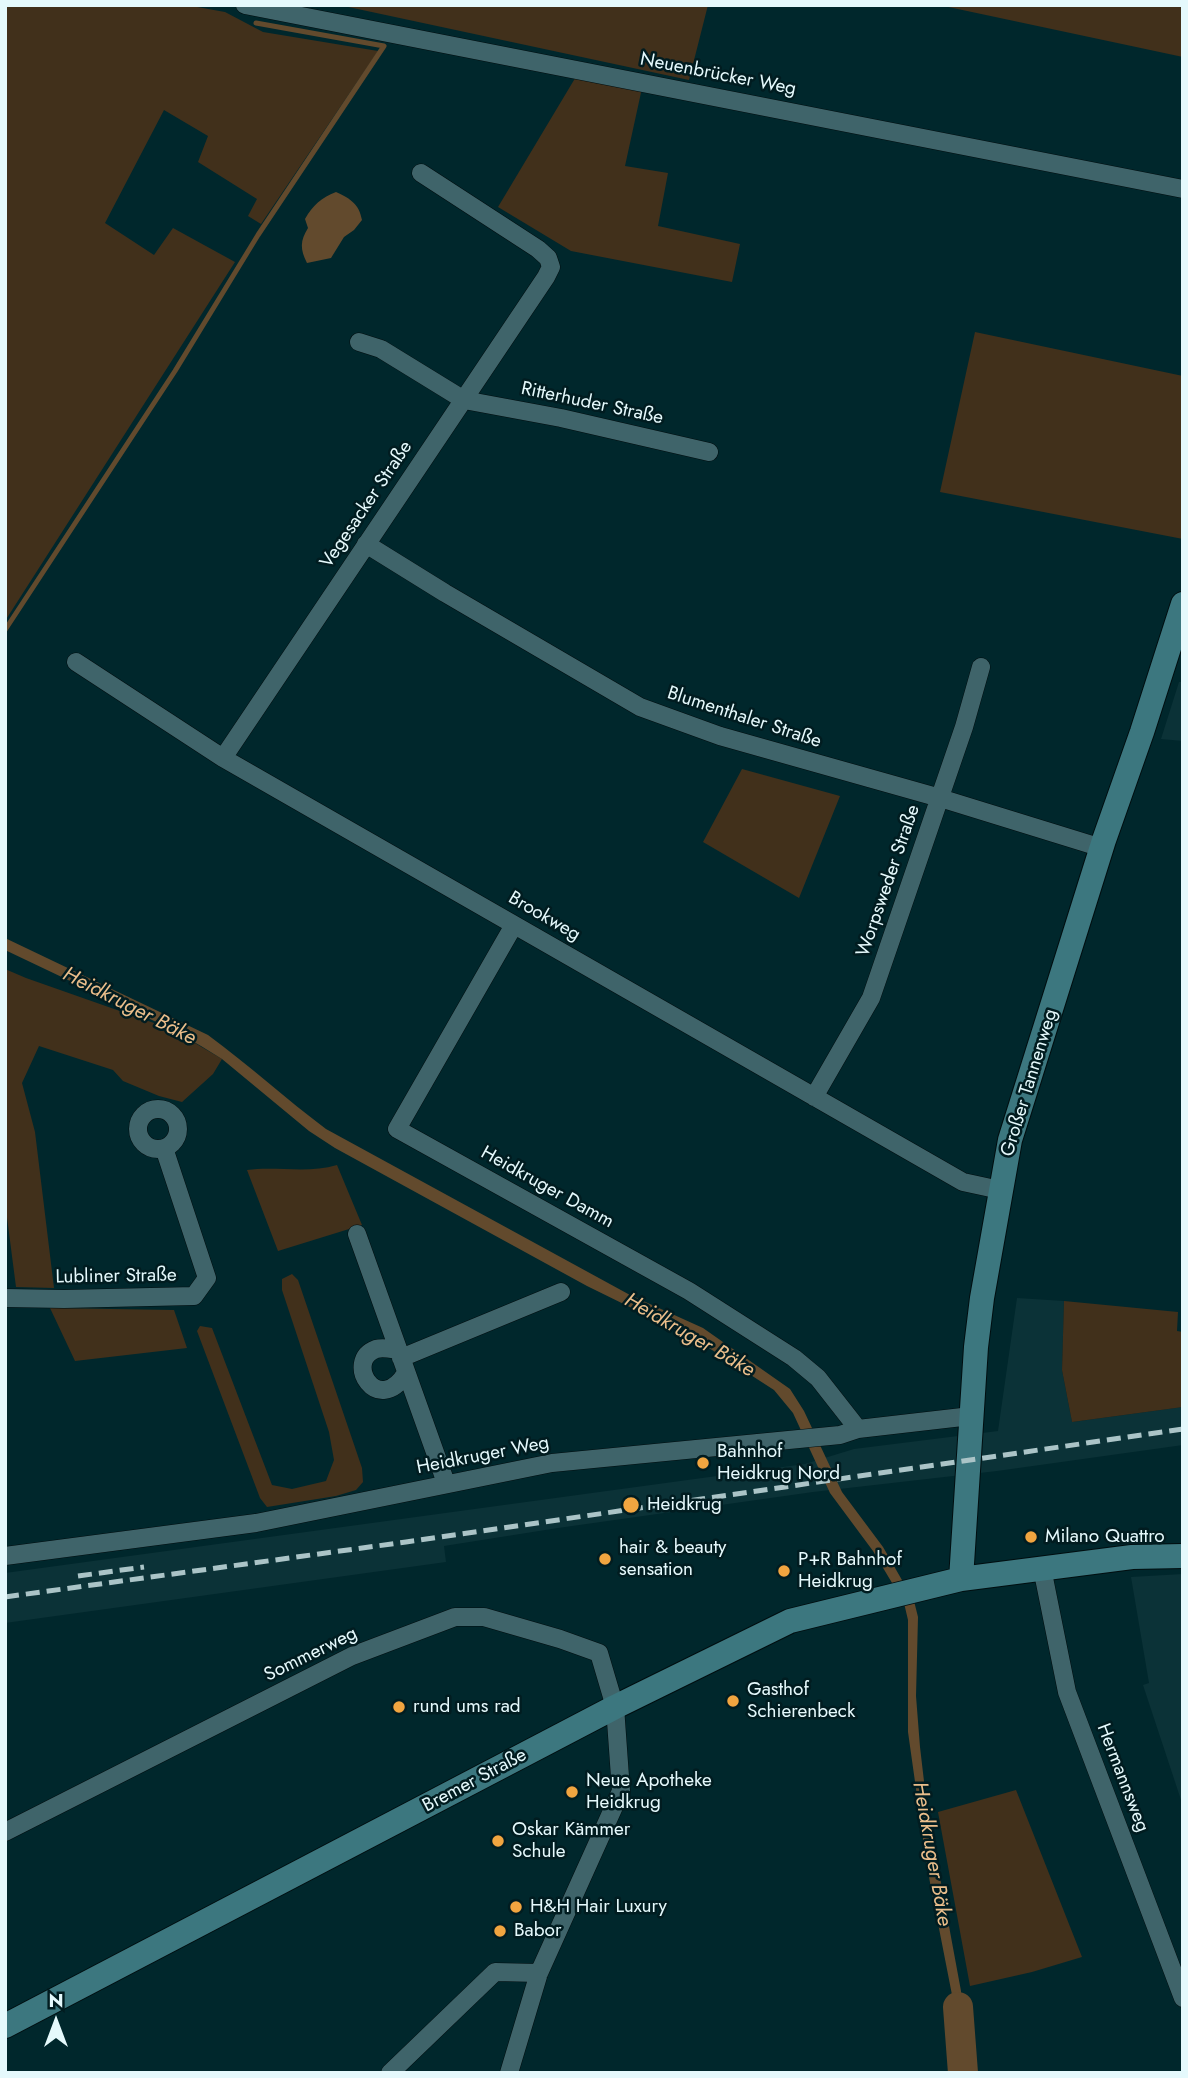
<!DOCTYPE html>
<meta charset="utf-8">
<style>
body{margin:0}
#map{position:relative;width:1188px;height:2078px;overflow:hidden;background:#00272c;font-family:Jost,sans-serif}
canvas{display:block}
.frame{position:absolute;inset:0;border:7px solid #e5f9fc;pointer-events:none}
.north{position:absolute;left:21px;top:1987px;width:70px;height:70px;-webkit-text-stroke:5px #011c20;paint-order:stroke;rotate:0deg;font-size:19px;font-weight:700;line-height:28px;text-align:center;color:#e5f9fc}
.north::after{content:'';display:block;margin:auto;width:24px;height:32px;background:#e5f9fc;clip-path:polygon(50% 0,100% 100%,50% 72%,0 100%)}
</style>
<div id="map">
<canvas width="1188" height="2078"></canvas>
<div class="frame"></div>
<div class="north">N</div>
</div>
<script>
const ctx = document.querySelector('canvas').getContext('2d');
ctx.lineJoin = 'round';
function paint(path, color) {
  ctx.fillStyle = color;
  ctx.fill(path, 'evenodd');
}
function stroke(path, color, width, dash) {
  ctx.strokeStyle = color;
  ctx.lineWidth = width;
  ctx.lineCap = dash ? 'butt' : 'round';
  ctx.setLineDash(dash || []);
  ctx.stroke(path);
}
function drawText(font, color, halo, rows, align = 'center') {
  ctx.font = font + ' Jost,sans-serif';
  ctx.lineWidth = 5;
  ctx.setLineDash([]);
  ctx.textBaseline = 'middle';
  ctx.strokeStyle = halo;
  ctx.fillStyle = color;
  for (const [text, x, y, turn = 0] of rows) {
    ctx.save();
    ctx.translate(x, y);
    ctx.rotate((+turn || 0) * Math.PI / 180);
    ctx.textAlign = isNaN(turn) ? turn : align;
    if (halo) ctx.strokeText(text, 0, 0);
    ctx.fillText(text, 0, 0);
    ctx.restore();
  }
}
const built = new Path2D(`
 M 1179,682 L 1183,682 L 1183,741 L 1161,739 Z
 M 1017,1298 L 1064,1301 L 1062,1370 L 1072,1422 L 1183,1407 L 1183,1445 L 997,1471 L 813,1492 L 558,1528 L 444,1546 L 446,1562 L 5,1623 L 5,1573 L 805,1464 L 854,1449 L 998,1431 Z
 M 1183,1574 L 1183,1806 L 1143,1685 L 1149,1683 L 1131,1577 Z`);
const green = new Path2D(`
 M 5,5 L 186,5 L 225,12 L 263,32 L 378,51 L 261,224 L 248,216 L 257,199 L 198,162 L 208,136 L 164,110 L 105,223 L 154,255 L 173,228 L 235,262 L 5,621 Z
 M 339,5 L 708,5 L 689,80 Z
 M 939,5 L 1183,5 L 1183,57 Z
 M 577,75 L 642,88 L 625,166 L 668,173 L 658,226 L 740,244 L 732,282 L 571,251 L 498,207 Z
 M 975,332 L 1183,376 L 1183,539 L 940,492 Z
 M 742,769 L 840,796 L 799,898 L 703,842 Z
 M 5,969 L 26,978 L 171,1029 L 222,1059 L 213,1074 L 182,1102 L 159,1096 L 123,1081 L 113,1070 L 39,1046 L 22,1083 L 35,1132 L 54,1288 L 16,1287 L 5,1202 Z
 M 337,1165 L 362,1225 L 278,1251 L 247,1170 C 276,1166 308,1174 337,1165 Z
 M 292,1274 L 298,1280 L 362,1468 L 363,1482 L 356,1490 L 336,1496 L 267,1507 L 260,1498 L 197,1331 L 200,1326 L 212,1328 L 272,1485 L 292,1489 L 326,1481 L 334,1460 L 329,1432 L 282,1290 L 282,1279 Z
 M 1064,1301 L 1178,1312 L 1177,1331 L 1183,1332 L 1183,1407 L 1072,1422 L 1062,1370 Z
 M 50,1308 L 174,1310 L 187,1348 L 75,1361 Z
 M 1016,1790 L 1082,1957 L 1032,1972 L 970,1986 L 938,1812 Z`);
const water = new Path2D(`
 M 336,192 C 351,199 359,204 362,220 L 354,230 L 344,237 L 331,258 L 307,263 C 300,249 300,241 308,228 L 305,219 C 313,205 321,198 336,192 Z
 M 5,938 L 208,1035 C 249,1065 286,1099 326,1129 L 630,1295 L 703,1328 L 790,1389 L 804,1411 L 842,1492 L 883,1547 L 914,1601 L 918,1617 L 916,1696 L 920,1747 L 927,1807 L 961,1991 L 962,2046 L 927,1867 L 908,1732 L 908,1620 L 904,1603 L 873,1551 L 830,1493 L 793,1413 L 774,1390 L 695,1339 L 587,1286 L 335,1148 L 309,1131 L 222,1059 L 201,1046 L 171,1029 L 5,950 Z`);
const stream = new Path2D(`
 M 5,630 L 175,371 L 258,235 L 384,46 L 256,23`);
const river = new Path2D(`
 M 958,2007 L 963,2073`);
const street = new Path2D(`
 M 245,5 L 1183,189
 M 359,342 L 381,349 L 464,400 L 561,418 L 709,452
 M 366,544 L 445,593 L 640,707 L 720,736 L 940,798 L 1102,848
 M 76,662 L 223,758 L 963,1182 L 1000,1190
 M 223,758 L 546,277 L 551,267 L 548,258 L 538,249 L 421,173
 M 514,925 L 397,1129 L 689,1291 L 794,1358 L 818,1378 L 858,1429
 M 814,1097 L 871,998 L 964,727 L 981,667
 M138 1129a20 20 0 1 1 40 0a20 20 0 1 1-40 0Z
 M 357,1234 L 446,1483
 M 5,1298 L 64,1299 L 194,1296 L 207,1278 L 164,1148
 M 398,1350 C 391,1349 383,1347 376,1349 C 343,1361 378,1418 406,1373
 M 401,1358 L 561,1292
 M 5,1556 L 256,1523 L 552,1463 L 840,1435 L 858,1429 L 971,1416
 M 1042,1568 L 1067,1692 L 1183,1998
 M 5,1832 L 352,1656 L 455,1617 L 484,1617 L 560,1639 L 599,1653 L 615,1707 L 621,1791 L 539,1973 L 509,2073
 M 390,2073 L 495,1972 L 539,1973`);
const secondary = new Path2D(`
 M 961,1579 L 976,1347 L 982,1298 L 1010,1140 L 1104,840 L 1142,732 L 1183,604
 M 5,2026 L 615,1707 L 790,1621 L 961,1579 L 1132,1557 L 1183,1556`);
const rail = new Path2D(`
 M 78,1576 L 144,1567
 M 5,1597 L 406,1542 L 1183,1429`);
const markers = [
 [703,1463,7,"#f1a540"],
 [631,1505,9,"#f1a540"],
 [1031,1537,7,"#f1a540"],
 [605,1559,7,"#f1a540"],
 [784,1571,7,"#f1a540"],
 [733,1701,7,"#f1a540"],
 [399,1707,7,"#f1a540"],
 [572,1792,7,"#f1a540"],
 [498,1841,7,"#f1a540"],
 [516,1907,7,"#f1a540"],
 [500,1931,7,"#f1a540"]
];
const streetNames = [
 ["Neuenbrücker Weg",718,75,11],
 ["Ritterhuder Straße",592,404,12],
 ["Vegesacker Straße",367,505,-56],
 ["Blumenthaler Straße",744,718,18],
 ["Worpsweder Straße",889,881,-71],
 ["Brookweg",544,917,30],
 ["Großer Tannenweg",1030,1083,-73],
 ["Heidkruger Damm",547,1188,29],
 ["Lubliner Straße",116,1277,-1],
 ["Heidkruger Weg",483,1456,-11],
 ["Sommerweg",311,1655,-26],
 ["Hermannsweg",1122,1778,69],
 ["Bremer Straße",475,1781,-28]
];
const poiNames = [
 ["Bahnhof",717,1452],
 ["Heidkrug Nord",717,1474],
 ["Heidkrug",647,1505],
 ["Milano Quattro",1045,1537],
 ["hair & beauty",619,1548],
 ["sensation",619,1570],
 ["P+R Bahnhof",798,1560],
 ["Heidkrug",798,1582],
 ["Gasthof",747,1690],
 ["Schierenbeck",747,1712],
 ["rund ums rad",413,1707],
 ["Neue Apotheke",586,1781],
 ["Heidkrug",586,1803],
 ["Oskar Kämmer",512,1830],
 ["Schule",512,1852],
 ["H&H Hair Luxury",530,1907],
 ["Babor",514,1931]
];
const waterNames = [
 ["Heidkruger Bäke",129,1007,27],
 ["Heidkruger Bäke",689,1336,30],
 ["Heidkruger Bäke",931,1854,80]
];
paint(built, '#0b3237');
paint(green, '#41301b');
paint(water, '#624a2d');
stroke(stream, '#624a2d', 5);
stroke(river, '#624a2d', 30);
stroke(street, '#000e10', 19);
stroke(secondary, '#000e10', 26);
stroke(street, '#3f646a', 18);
stroke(secondary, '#3c777f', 24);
stroke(rail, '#abc4c7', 5, [14, 7]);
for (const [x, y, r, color] of markers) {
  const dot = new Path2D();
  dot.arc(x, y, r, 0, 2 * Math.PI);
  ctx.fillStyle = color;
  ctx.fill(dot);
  stroke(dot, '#011c20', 2.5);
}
drawText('19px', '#e5f9fc', '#011c20', streetNames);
drawText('19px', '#e5f9fc', '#011c20', poiNames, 'left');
drawText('italic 21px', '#eabe8b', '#011c20', waterNames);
</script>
